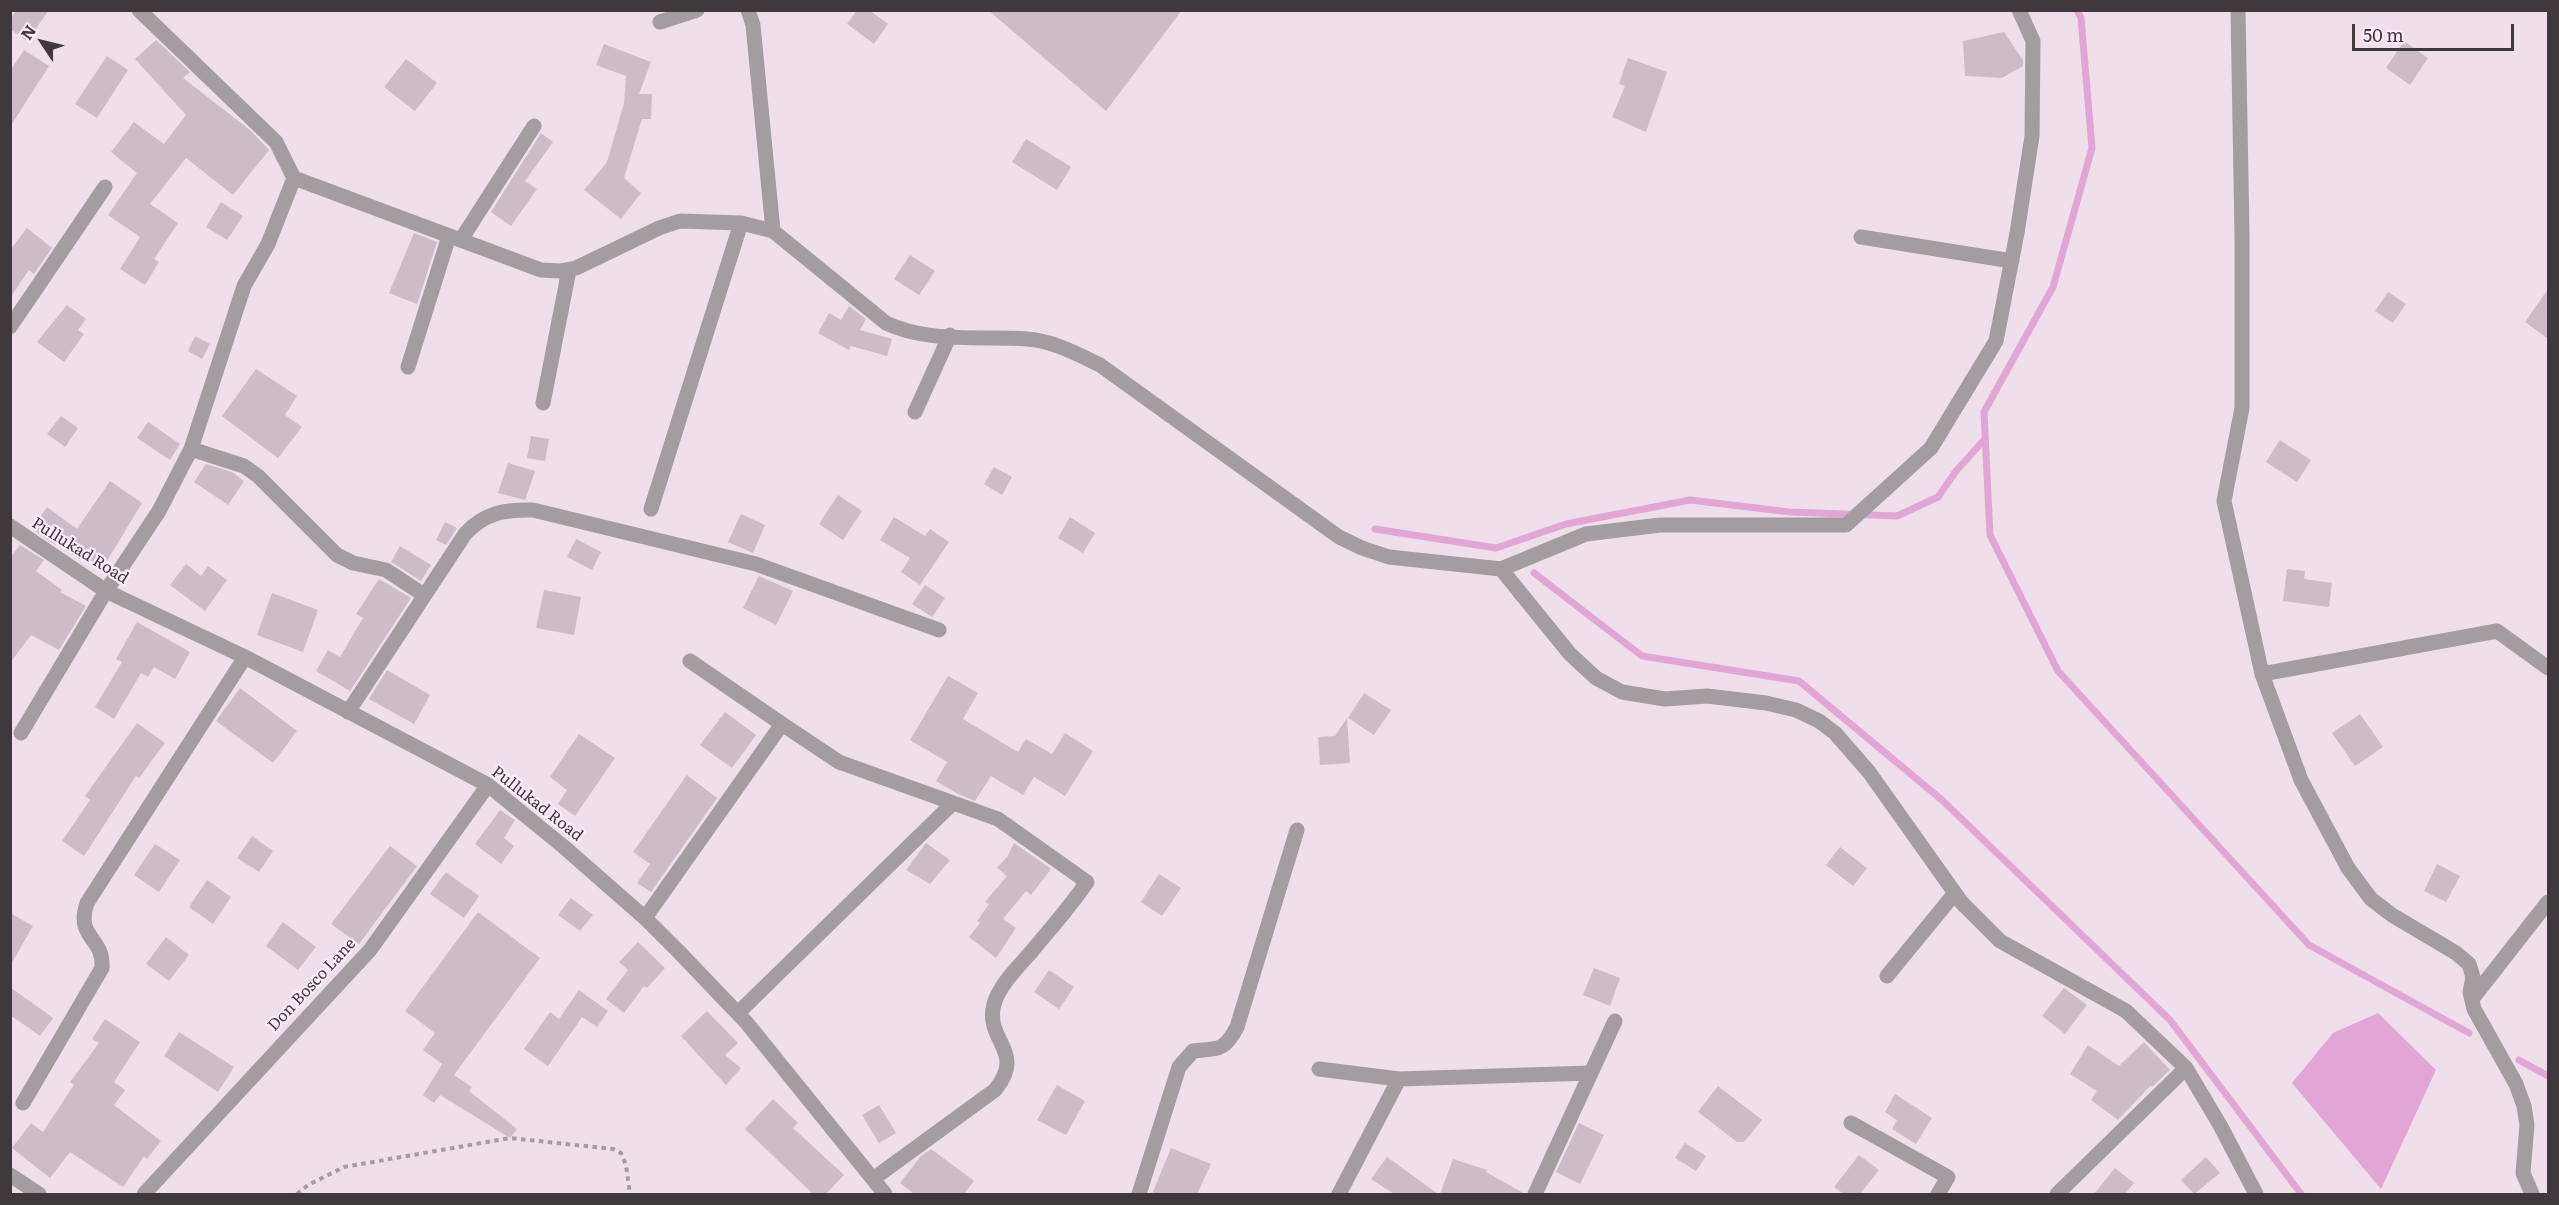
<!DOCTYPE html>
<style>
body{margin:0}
#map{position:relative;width:2559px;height:1205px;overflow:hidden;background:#efdfeb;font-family:Literata,serif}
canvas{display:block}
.frame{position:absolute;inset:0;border:12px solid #3f393e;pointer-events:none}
.north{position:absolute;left:12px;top:12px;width:60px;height:60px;-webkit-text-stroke:4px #fcecf9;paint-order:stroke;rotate:305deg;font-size:16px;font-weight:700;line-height:24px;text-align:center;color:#3f393e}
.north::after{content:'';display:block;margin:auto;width:21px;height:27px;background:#3f393e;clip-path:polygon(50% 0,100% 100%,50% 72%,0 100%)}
.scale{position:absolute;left:2352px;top:24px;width:162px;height:27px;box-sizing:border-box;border:3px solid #3f393e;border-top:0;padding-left:8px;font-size:18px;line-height:21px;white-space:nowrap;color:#3f393e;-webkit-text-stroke:4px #fcecf9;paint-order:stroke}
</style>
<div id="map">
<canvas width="2559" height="1205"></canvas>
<div class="frame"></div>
<div class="north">N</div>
<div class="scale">50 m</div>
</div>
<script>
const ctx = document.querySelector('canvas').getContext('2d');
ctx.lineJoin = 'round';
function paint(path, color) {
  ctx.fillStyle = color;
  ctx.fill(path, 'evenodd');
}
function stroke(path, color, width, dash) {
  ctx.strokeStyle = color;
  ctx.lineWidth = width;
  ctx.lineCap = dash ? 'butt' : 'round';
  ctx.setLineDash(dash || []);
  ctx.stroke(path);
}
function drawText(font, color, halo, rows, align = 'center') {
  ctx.font = font + ' Literata,serif';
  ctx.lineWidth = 4.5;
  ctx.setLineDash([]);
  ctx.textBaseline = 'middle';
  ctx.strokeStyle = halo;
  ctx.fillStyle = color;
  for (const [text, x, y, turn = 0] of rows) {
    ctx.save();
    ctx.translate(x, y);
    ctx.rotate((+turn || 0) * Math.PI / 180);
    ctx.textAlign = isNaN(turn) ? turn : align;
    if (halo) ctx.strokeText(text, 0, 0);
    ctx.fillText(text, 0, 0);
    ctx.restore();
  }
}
const water = new Path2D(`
 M 2378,1013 L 2436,1070 L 2381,1189 L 2292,1083 L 2333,1033 Z`);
const stream = new Path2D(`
 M 2077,10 L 2081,18 L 2092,148 L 2053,287 L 1984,412 L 1990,535 L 2058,671 L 2309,945 L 2469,1033
 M 1375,529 L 1496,548 L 1566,524 L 1690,500 L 1790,512 L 1897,516 L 1938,497 L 1956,471 L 1985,439
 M 1534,573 L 1642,656 L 1799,681 L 1942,800 L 2170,1020 L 2301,1194
 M 2519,1060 L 2548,1076`);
const building = new Path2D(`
 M 17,10 L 49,10 L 27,41 L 10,29 L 10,19 Z
 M 857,10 L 869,10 L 888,24 L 874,44 L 847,24 Z
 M 988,10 L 1182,10 L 1106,111 Z
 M 2004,32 L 2023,60 L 2023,66 L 2002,78 L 1965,76 L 1963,41 Z
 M 156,40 L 190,72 L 183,78 L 250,130 L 269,150 L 233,195 L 186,158 L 150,204 L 178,223 L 154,259 L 159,262 L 145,285 L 120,269 L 140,237 L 108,215 L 137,173 L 111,152 L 134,122 L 164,144 L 186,115 L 135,59 Z
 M 2404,41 L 2428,58 L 2410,85 L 2386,68 Z
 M 604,44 L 651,62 L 639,94 L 652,94 L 651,119 L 642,119 L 624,178 L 641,193 L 621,219 L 584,190 L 607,162 L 624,103 L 626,76 L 596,65 Z
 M 24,50 L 49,66 L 10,127 L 10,71 Z
 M 107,56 L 128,70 L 97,118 L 75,104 Z
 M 1628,58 L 1667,72 L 1646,132 L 1612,117 L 1625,86 L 1619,84 Z
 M 406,59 L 437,83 L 415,111 L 384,87 Z
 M 541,133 L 553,142 L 525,181 L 537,189 L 511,226 L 491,212 Z
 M 1026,139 L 1071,167 L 1057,190 L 1012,162 Z
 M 221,202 L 243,216 L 227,240 L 206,227 Z
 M 27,228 L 52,248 L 34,274 L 29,270 L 10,298 L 10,250 Z
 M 414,233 L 437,242 L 417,304 L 389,293 Z
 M 910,255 L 935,271 L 919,295 L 894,279 Z
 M 2548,289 L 2548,339 L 2525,322 Z
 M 2388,292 L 2406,304 L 2393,323 L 2375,311 Z
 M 67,305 L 86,319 L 78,330 L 84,334 L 64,362 L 37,342 Z
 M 849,306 L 866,319 L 860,330 L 892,339 L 887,356 L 851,346 L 849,350 L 818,333 L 829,313 L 841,320 Z
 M 195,336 L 210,344 L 202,359 L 188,351 Z
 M 256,369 L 297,396 L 285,415 L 302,427 L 278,458 L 222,416 Z
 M 61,416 L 78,428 L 65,447 L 47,434 Z
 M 148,422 L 180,444 L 170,460 L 137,438 Z
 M 531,436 L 549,439 L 545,461 L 527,458 Z
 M 2280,440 L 2311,460 L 2297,482 L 2266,462 Z
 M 508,463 L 535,471 L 525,500 L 498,493 Z
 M 206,464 L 232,472 L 244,481 L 228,505 L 194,482 Z
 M 994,467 L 1012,477 L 1002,495 L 984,484 Z
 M 110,481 L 142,503 L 102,569 L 58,541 L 55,545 L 32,529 L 47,507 L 77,529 Z
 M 838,495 L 862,511 L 843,540 L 819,524 Z
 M 741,514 L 765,525 L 753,553 L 728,542 Z
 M 894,517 L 925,536 L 930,529 L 949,542 L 920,585 L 901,572 L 910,558 L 880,540 Z
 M 1070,517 L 1095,533 L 1083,553 L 1058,538 Z
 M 445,522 L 457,528 L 446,545 L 436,540 Z
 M 576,539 L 601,552 L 592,570 L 567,557 Z
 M 20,545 L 44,560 L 36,571 L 62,590 L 60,592 L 86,606 L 59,650 L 31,635 L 10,663 L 10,558 Z
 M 400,546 L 431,565 L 421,581 L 391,562 Z
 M 186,564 L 201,576 L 208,566 L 227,580 L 205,611 L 170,585 Z
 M 2287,569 L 2305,571 L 2304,579 L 2332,583 L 2329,607 L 2283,601 Z
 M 759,576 L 793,591 L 776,625 L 743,608 Z
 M 379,579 L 411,598 L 350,691 L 316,671 L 328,650 L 340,657 L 363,618 L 356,614 Z
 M 925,585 L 945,598 L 932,617 L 912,604 Z
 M 544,590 L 581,597 L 574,635 L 536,628 Z
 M 272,593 L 318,610 L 303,652 L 257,635 Z
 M 137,622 L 190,652 L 175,679 L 154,667 L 148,677 L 141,673 L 114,719 L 95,707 L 122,662 L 116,659 Z
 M 387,670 L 430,695 L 414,724 L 369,699 Z
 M 948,676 L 978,693 L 963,719 L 1018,752 L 1026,739 L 1052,754 L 1065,733 L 1093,751 L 1065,796 L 1034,777 L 1023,795 L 991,776 L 975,801 L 958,794 L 936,781 L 947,762 L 910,740 Z
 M 240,688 L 297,731 L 273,763 L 216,721 Z
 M 1364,693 L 1391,710 L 1374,735 L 1348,718 Z
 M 725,712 L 756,735 L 732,768 L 700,745 Z
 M 2360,714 L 2383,747 L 2355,766 L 2332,733 Z
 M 1347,718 L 1350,763 L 1320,765 L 1318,737 L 1335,736 Z
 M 137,723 L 165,743 L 139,778 L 136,776 L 84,856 L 62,841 L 90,800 L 85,796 Z
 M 579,734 L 615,758 L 575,816 L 558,804 L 567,790 L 550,777 Z
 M 687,775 L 717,798 L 651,892 L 637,883 L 650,864 L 633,852 Z
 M 500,810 L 515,820 L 504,838 L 514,846 L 501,864 L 475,844 Z
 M 252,836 L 273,851 L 259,872 L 237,858 Z
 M 926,843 L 950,860 L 930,884 L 906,870 Z
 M 1014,843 L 1051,869 L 1031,895 L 1026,891 L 1003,919 L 1016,928 L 996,958 L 969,937 L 980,923 L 977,921 L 989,904 L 985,902 L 1007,876 L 997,868 L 1007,857 Z
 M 155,844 L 180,860 L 159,892 L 134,875 Z
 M 390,846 L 417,866 L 359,944 L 331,924 Z
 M 1840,847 L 1867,868 L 1853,886 L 1826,865 Z
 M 2437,864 L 2460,876 L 2446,902 L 2424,891 Z
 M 446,872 L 479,896 L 464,918 L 430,894 Z
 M 1159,874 L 1181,888 L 1162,916 L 1141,902 Z
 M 207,880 L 231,897 L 213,924 L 189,907 Z
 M 571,898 L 593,915 L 580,931 L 558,915 Z
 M 478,912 L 540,958 L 454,1075 L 472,1087 L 469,1091 L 517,1129 L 510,1138 L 440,1095 L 434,1103 L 423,1095 L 442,1064 L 423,1050 L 435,1033 L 405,1011 Z
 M 10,913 L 33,926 L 10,966 Z
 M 283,922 L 316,947 L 298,970 L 266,946 Z
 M 166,937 L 189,955 L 169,981 L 146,964 Z
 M 638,942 L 665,968 L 647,988 L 644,986 L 624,1013 L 606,999 L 628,970 L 619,962 Z
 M 1594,968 L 1620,978 L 1610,1006 L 1583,995 Z
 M 1049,970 L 1074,987 L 1059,1009 L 1034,992 Z
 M 10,987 L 53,1018 L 40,1036 L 10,1015 Z
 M 2064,988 L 2087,1005 L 2065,1034 L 2042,1016 Z
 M 579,990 L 608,1011 L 597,1027 L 582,1017 L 548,1066 L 524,1049 L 550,1012 L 559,1019 Z
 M 707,1011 L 738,1043 L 725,1055 L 741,1068 L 726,1085 L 681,1036 Z
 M 105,1019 L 140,1042 L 114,1082 L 125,1090 L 114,1105 L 161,1141 L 147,1159 L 144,1156 L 123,1187 L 70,1152 L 50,1178 L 12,1148 L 31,1123 L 43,1132 L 74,1085 L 70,1082 L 99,1043 L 92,1039 Z
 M 179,1032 L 234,1067 L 218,1092 L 164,1056 Z
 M 2144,1042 L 2170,1070 L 2152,1087 L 2151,1085 L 2118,1120 L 2091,1100 L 2097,1091 L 2070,1074 L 2088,1045 L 2119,1066 Z
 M 1057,1085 L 1085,1101 L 1066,1135 L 1037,1120 Z
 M 1718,1086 L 1762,1120 L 1744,1142 L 1737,1142 L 1698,1112 Z
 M 1895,1094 L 1932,1118 L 1916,1144 L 1892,1129 L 1897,1120 L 1885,1112 Z
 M 773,1099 L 798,1123 L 793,1128 L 844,1175 L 826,1194 L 813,1194 L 745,1129 Z
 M 879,1105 L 896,1133 L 879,1143 L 862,1115 Z
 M 1579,1123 L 1604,1135 L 1580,1184 L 1556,1172 Z
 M 1685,1143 L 1706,1156 L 1696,1171 L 1675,1158 Z
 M 1171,1148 L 1211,1164 L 1197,1194 L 1152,1194 Z
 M 931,1149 L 974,1181 L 964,1194 L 914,1194 L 900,1183 L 920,1157 Z
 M 1859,1155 L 1879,1170 L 1860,1194 L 1844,1194 L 1834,1187 Z
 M 1387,1157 L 1438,1194 L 1394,1194 L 1371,1179 Z
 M 2206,1157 L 2220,1173 L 2194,1194 L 2181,1180 Z
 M 1453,1159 L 1487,1170 L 1486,1172 L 1525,1194 L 1440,1194 Z
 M 2115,1168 L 2134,1183 L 2125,1194 L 2094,1194 Z`);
const path = new Path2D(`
 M 297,1194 L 308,1185 L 344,1167 L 510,1138 L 613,1149 L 621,1153 L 626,1165 L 630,1194`);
const minor = new Path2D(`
 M 748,10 L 753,25 L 773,231
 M 2238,10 L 2242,235 L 2242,408 L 2224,501 L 2262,674 L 2301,780 L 2348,868 L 2371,899 L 2392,915 L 2456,953 L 2469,964 L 2473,977 L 2470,992 L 2474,1009 L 2516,1084 L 2524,1106 L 2527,1125 L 2523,1173 L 2532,1194
 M 660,22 L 697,10
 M 294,178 L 541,270 L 560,271 L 576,268 L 659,228 L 680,221 L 741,223 L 773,231 L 886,323 C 927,343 982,336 1027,339 C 1054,341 1077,354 1100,365 L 1339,537 L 1362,548 L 1389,557 L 1501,569 L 1586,534 L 1660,525 L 1846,525 L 1931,448 L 1996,341 L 2017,233 L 2032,136 L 2033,41 L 2019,10
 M 1861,237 L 2012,261
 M 462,238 L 534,126
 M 10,327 L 105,187
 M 408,367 L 449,236
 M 543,403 L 569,270
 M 915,412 L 950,335
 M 191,449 L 244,466 L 258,476 L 337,555 L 353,563 L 386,570 L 424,595
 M 651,509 L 741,223
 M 10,526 L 106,591 L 245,657 L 488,785 L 564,847 L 645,918 L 680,953 L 746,1022 L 885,1194
 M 1501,569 L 1570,654 L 1596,678 L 1622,692 L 1665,699 L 1707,696 L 1766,703 L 1796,710 L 1819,721 L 1835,733 L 1869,772 L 1962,903 L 2000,941 L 2126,1011 L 2186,1068 L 2220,1125 L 2256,1194
 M 690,661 L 782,724
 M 2262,674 L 2497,631 L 2548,668
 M 348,712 L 465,534 C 484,513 505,509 533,510 L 756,564 L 939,630
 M 21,733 L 106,591 L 159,511 L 191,449 L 244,286 L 268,244 L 294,178 L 276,142 L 139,10
 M 645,918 L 782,724 L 839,762 L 998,819 L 1087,882 C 1070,907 1051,928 1032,951 C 1019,966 1000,984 994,1004 C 984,1041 1027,1051 995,1090 L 873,1179
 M 1887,976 L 1955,893
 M 2472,999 L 2548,902
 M 738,1013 L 953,803
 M 1319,1069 L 1399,1079 L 1591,1073
 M 23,1103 L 102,968 C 104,936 75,939 87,903 L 245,657
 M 1851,1123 L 1948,1177 L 1938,1194
 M 10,1175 L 39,1194
 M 144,1194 L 370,950 L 488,785
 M 1139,1194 L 1179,1067 L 1193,1051 C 1218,1048 1224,1052 1237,1027 L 1297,830
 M 1339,1194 L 1399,1079
 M 1535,1194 L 1615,1021
 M 2057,1194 L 2186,1068`);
const streetNames = [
 ["Pullukad Road",80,551,32],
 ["Pullukad Road",537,804,38],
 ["Don Bosco Lane",312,985,-47]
];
paint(water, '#e1a6d5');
stroke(stream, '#e1a6d5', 7);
paint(building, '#cbbcc8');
stroke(path, '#a69aa4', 4, [4.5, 4.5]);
stroke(minor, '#a39ca1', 15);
drawText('16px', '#3f393e', '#fcecf9', streetNames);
</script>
